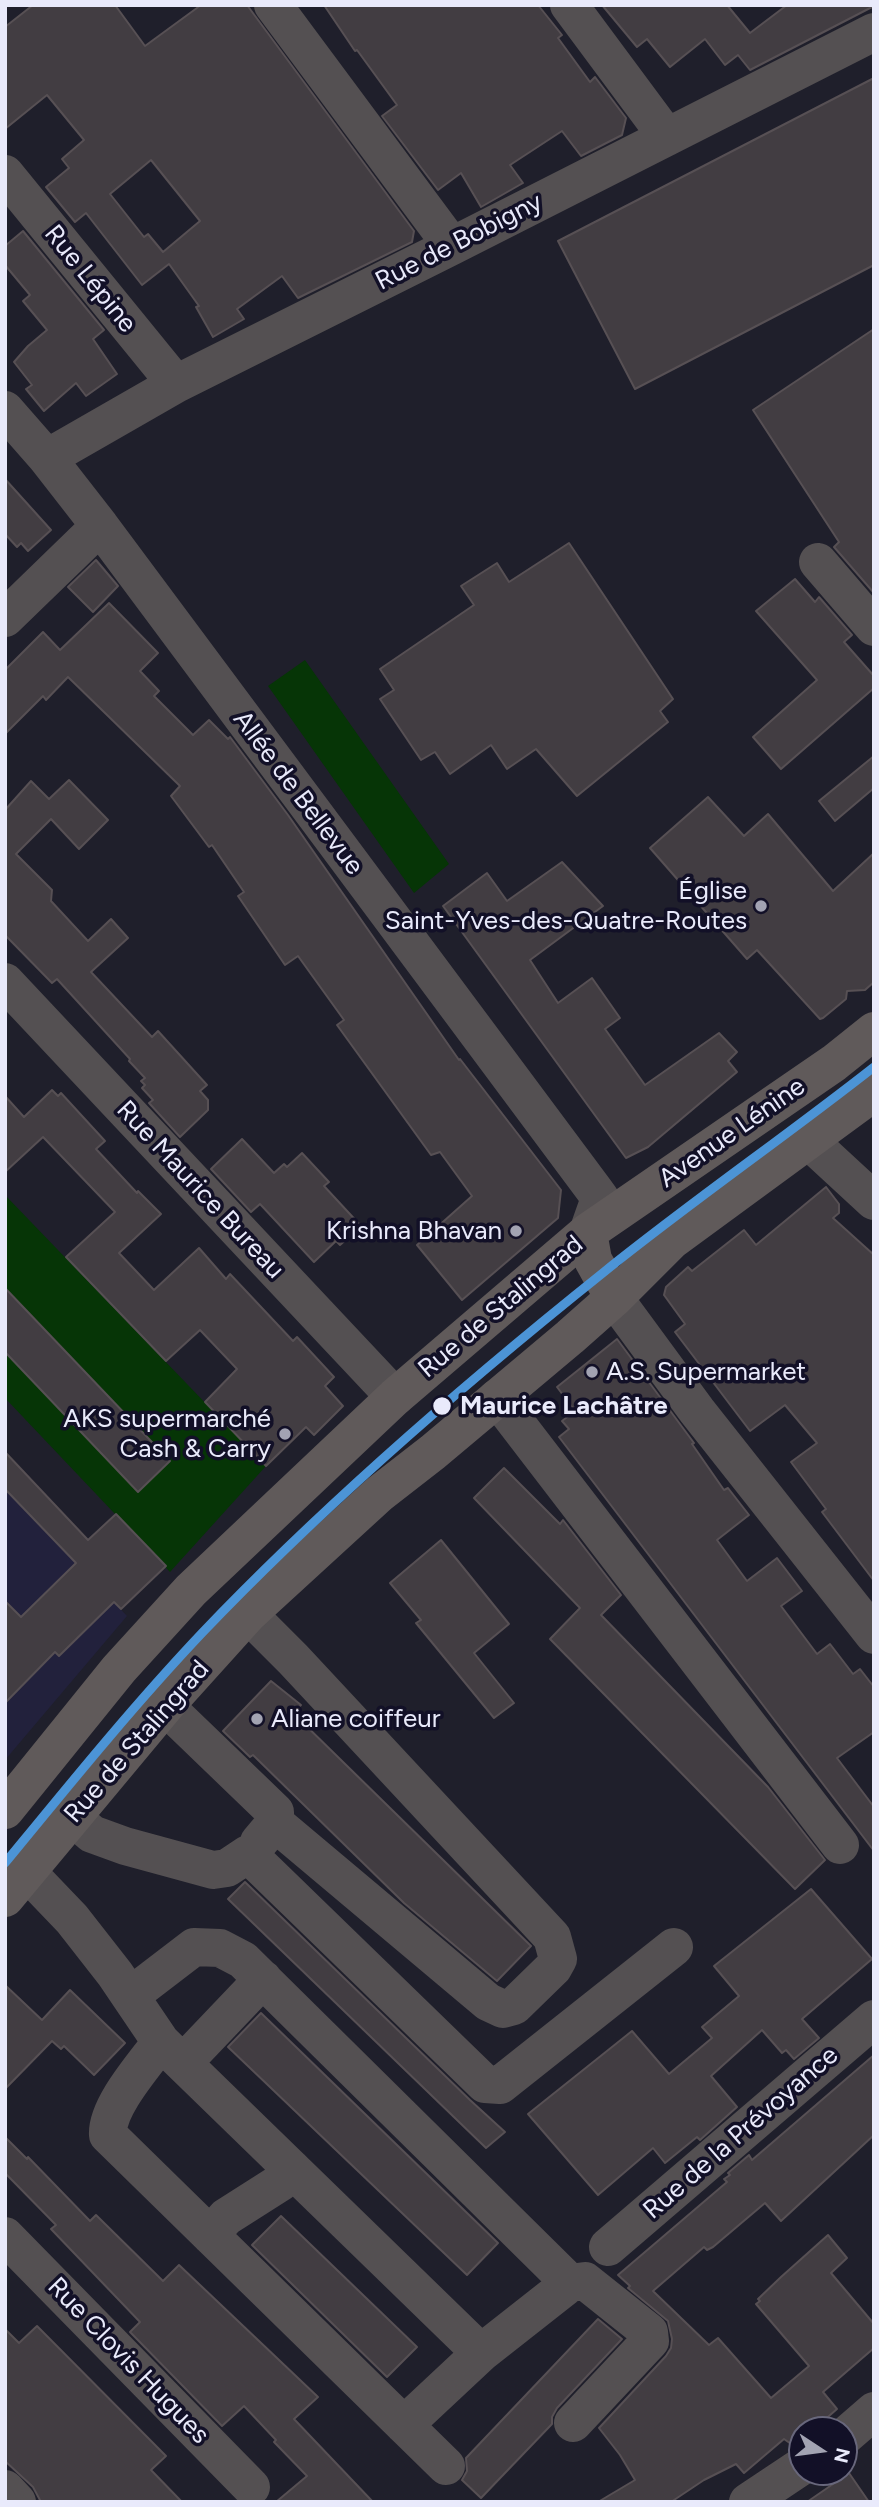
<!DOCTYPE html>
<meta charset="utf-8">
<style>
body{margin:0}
#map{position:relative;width:879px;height:2507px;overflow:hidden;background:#1f1f2b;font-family:Figtree,sans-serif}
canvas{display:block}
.frame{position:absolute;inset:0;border:7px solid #e9eafb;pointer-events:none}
.north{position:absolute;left:788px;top:2416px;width:70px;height:70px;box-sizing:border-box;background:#121027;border:2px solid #68677c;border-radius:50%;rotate:103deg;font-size:19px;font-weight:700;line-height:28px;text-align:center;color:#e9eafb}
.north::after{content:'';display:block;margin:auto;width:24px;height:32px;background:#a2a3b2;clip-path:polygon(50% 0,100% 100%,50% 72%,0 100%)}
</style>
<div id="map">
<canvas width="879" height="2507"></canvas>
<div class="frame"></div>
<div class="north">N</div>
</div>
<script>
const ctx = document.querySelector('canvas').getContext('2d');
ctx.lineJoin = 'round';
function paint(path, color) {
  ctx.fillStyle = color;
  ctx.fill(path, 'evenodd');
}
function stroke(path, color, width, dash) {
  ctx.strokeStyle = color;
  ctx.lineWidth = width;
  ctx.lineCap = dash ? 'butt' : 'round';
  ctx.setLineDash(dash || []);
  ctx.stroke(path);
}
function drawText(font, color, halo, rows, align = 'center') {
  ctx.font = font + ' Figtree,sans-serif';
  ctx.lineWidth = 7;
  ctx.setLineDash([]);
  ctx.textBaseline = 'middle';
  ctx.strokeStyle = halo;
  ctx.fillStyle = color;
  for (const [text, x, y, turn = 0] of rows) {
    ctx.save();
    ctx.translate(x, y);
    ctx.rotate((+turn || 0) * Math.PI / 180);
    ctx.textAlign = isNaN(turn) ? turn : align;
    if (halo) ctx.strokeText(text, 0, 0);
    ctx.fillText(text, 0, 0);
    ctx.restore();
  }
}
const built = new Path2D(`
 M 5,1488 L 127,1616 L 5,1760 Z`);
const green = new Path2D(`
 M 305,660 L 449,864 L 414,893 L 268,686 Z
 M 5,1195 L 266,1466 L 170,1572 L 5,1398 Z`);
const building = new Path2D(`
 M 33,5 L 115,5 L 145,46 L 201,5 L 247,5 L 414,231 L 412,242 L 298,298 L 282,276 L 237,309 L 244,319 L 213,337 L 196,307 L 199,306 L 169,264 L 142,285 L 86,213 L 75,222 L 46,187 L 69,168 L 62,159 L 84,140 L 47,95 L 5,129 L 5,27 ZM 151,160 L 200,221 L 163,252 L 148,234 L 144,237 L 110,194 Z
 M 324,5 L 538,5 L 562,35 L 558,38 L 590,82 L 595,77 L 626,118 L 622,135 L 581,156 L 562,131 L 510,165 L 523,183 L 481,207 L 461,173 L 438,190 L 382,116 L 397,105 L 357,50 L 355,51 Z
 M 602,5 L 727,5 L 750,33 L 787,5 L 874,6 L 750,70 L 738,55 L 725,65 L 705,39 L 670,67 L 647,39 L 637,47 Z
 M 874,78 L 874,265 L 635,389 L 558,241 Z
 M 23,231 L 104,330 L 93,339 L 117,374 L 86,396 L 76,383 L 44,411 L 26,389 L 32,385 L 14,362 L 28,346 L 47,330 L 23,301 L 30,295 L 5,265 L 5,246 Z
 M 874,329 L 874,593 L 834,547 L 839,542 L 753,410 Z
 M 5,479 L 51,530 L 28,551 L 21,543 L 17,547 L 5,534 Z
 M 569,543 L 673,699 L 660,711 L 668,722 L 577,796 L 536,749 L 507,769 L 491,745 L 450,774 L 435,752 L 421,760 L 380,699 L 394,690 L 380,669 L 474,605 L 461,586 L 497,563 L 509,582 Z
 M 96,560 L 118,586 L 93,612 L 68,587 Z
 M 795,579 L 815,602 L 819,597 L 852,635 L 844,642 L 874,676 L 874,688 L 781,769 L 753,737 L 817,680 L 756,611 Z
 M 109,603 L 158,653 L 140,671 L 159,691 L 154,696 L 193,735 L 209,720 L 228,739 L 230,737 L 288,815 L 459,1060 L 460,1059 L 561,1190 L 558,1218 L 462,1300 L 417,1245 L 472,1196 L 440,1152 L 431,1155 L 337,1025 L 344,1020 L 298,956 L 285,965 L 238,896 L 244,892 L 212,845 L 209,847 L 171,796 L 180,786 L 68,677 L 46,700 L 43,696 L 5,734 L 5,670 L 43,632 L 60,650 Z
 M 874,756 L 874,788 L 835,821 L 819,801 Z
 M 69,780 L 108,820 L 79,849 L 51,819 L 16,854 L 52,890 L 51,901 L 88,941 L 111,919 L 128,938 L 91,972 L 152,1037 L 158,1031 L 207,1085 L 200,1091 L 208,1100 L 208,1110 L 180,1137 L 149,1103 L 153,1100 L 142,1088 L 145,1085 L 141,1081 L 145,1078 L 129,1061 L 130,1059 L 57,979 L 52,983 L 5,935 L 5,810 L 31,781 L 49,799 Z
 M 708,797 L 744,836 L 768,814 L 833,891 L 874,853 L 874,982 L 865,990 L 847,991 L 846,999 L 823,1018 L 820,1019 L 757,950 L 747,959 L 650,848 Z
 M 562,862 L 603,906 L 530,960 L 558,1003 L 592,978 L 620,1018 L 605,1029 L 645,1085 L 719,1033 L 737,1052 L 728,1061 L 737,1072 L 648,1147 L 626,1158 L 443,906 L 487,873 L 507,901 Z
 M 52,1090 L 58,1096 L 61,1093 L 105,1141 L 96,1149 L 137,1193 L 138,1191 L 161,1214 L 119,1253 L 154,1290 L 199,1248 L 226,1279 L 230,1274 L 293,1341 L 297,1337 L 334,1377 L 325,1386 L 343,1406 L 314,1435 L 306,1427 L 266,1466 L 205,1402 L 237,1369 L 200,1330 L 166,1361 L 66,1257 L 115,1212 L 43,1137 L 5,1172 L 5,1096 L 24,1117 Z
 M 242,1139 L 274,1173 L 284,1164 L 287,1167 L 302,1153 L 329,1182 L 324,1186 L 361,1226 L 340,1245 L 336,1241 L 314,1262 L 260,1204 L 251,1212 L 211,1169 Z
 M 826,1187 L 839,1204 L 839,1213 L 833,1218 L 874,1255 L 874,1581 L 822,1512 L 826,1509 L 791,1462 L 817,1443 L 785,1405 L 750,1431 L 675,1332 L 685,1324 L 664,1295 L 666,1287 L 688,1267 L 692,1271 L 744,1230 L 756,1245 Z
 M 5,1288 L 170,1461 L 138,1492 L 5,1352 Z
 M 617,1339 L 694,1443 L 692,1444 L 724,1490 L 728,1488 L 749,1515 L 717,1540 L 747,1581 L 777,1558 L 802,1591 L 781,1606 L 817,1654 L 830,1644 L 853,1674 L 860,1669 L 874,1687 L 874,1732 L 837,1758 L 874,1807 L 874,1851 L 559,1437 L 569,1429 L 562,1421 L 575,1411 L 557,1387 Z
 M 5,1452 L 88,1540 L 116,1514 L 166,1566 L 121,1609 L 114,1602 L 59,1656 L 55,1652 L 5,1703 L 5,1601 L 21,1617 L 76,1563 L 5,1489 Z
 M 504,1468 L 560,1524 L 563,1520 L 621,1595 L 601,1615 L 768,1787 L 825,1860 L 795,1889 L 550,1639 L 580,1608 L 474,1498 Z
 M 441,1540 L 509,1624 L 474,1653 L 514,1703 L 494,1718 L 416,1623 L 421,1620 L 390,1583 Z
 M 271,1681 L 301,1705 L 293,1713 L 531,1946 L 497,1981 L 404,1903 L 253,1755 L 250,1757 L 223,1731 Z
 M 245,1882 L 470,2100 L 505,2132 L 486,2148 L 228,1899 Z
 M 811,1889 L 872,1959 L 802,2019 L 819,2038 L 794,2059 L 786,2050 L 782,2053 L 762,2030 L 711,2076 L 737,2107 L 700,2140 L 697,2137 L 665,2163 L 653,2148 L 598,2195 L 528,2114 L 632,2031 L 669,2074 L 712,2038 L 702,2027 L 739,1996 L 714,1966 Z
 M 5,1985 L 42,2020 L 70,1990 L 125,2043 L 94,2075 L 64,2046 L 61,2049 L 52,2041 L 5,2089 Z
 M 261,2013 L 498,2243 L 467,2275 L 228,2047 Z
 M 874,2055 L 874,2135 L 781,2221 L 765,2203 L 713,2247 L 707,2250 L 704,2247 L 653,2291 L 709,2345 L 718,2338 L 771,2398 L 809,2366 L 756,2304 L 760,2301 L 758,2299 L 781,2277 L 828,2235 L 847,2258 L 831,2273 L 874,2324 L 874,2348 L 823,2392 L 837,2409 L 813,2430 L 802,2430 L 802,2439 L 794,2446 L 784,2439 L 744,2473 L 736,2464 L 704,2480 L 671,2502 L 598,2502 L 635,2480 L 620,2455 L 599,2428 L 666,2356 L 671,2348 L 672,2339 L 668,2321 L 628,2288 L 630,2286 L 618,2275 L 727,2182 L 724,2179 L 730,2175 L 728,2173 L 749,2155 L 752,2160 Z
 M 5,2137 L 27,2159 L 28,2157 L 90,2221 L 96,2215 L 163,2281 L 179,2265 L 318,2397 L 294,2419 L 373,2502 L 276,2502 L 307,2476 L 274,2442 L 276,2440 L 244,2406 L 222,2426 L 130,2332 L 140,2322 L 51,2229 L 56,2225 L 5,2173 Z
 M 281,2216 L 417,2347 L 387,2377 L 252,2245 Z
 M 598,2319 L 622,2339 L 557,2408 L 552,2417 L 552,2424 L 481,2498 L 462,2480 L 467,2471 L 466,2458 Z
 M 37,2326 L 166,2456 L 151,2470 L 182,2502 L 41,2502 L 33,2487 L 5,2461 L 5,2329 L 19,2343 Z
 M 849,2473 L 869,2502 L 807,2502 Z`);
const minor = new Path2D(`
 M 273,5 L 452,246
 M 569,5 L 667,137
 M 5,174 L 176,384
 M 5,410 L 47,458 L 100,526 L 5,618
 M 47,458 L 176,384 L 452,246 L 874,32
 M 100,526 L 595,1191 L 600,1198 L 588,1232
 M 818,562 L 874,627
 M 5,982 L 395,1397
 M 809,1141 L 874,1201
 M 614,1298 L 697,1411 L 874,1635
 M 497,1398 L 840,1845
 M 248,1614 L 293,1659 L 552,1937 L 558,1959 L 553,1968 L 514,2006 L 503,2009 L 488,2002 L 275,1823
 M 165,1706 L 275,1812 L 275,1823 L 259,1842
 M 72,1817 L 92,1834 L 125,1846 L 213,1870 L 227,1868 L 248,1854 L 485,2084 L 500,2085 L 674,1947
 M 27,1872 L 72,1919 L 115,1974 L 161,2042 L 481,2353
 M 130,1996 L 194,1947 L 220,1948 L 243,1960 L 570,2283
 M 161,2042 C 145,2064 106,2107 108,2135 L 446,2466
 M 183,2063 L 263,1979
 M 210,2235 L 226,2217 L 281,2182 L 292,2169
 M 5,2236 L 251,2487
 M 608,2247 L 874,2019
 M 404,2425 L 481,2353 L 570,2283 L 585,2281 L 649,2332 L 650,2341 L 573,2423
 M 844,2437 L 874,2411
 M 5,2489 L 17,2502
 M 748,2502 L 802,2466`);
const major = new Path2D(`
 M 588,1232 L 593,1260 L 614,1298
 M 5,1810 L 119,1669 L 191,1590 L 395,1397 L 588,1232 L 834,1063 L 874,1031
 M 5,1898 L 165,1706 L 248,1614 L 379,1494 L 433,1452 L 570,1337 L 614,1298 L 671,1241 L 874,1092`);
const tram1 = new Path2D(`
 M 5,1863 C 69,1785 133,1706 202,1633 C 326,1503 464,1384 604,1272 C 692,1201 785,1137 874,1067`);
const markers = [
 [761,906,7,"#a2a3b2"],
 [516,1231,7,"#a2a3b2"],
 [592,1372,7,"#a2a3b2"],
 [442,1406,10,"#e9eafb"],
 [285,1434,7,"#a2a3b2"],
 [257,1719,7,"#a2a3b2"]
];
const streetNames = [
 ["Rue de Bobigny",459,242,-27],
 ["Rue Lépine",90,279,51],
 ["Allée de Bellevue",298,793,53],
 ["Avenue Lénine",732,1133,-35],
 ["Rue Maurice Bureau",200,1190,47],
 ["Rue de Stalingrad",501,1307,-40],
 ["Rue de Stalingrad",137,1742,-49],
 ["Rue de la Prévoyance",741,2133,-41],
 ["Rue Clovis Hugues",128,2361,46]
];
const poiNames = [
 ["Église",747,891],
 ["Saint-Yves-des-Quatre-Routes",747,921],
 ["Krishna Bhavan",502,1231],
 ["A.S. Supermarket",606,1372,"left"],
 ["AKS supermarché",271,1419],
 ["Cash & Carry",271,1449],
 ["Aliane coiffeur",271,1719,"left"]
];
const stopNames = [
 ["Maurice Lachâtre",460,1406]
];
paint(built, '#22213c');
paint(green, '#063506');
paint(building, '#423d42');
stroke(building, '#575054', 2);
stroke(minor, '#545052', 38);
stroke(major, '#605a5a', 38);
stroke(tram1, '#4c94d6', 9);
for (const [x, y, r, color] of markers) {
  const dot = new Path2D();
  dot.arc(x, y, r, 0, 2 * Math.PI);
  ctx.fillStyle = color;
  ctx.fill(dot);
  stroke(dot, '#121027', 2.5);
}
drawText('26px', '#e9eafb', '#121027', streetNames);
drawText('26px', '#e9eafb', '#121027', poiNames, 'right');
drawText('bold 26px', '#e9eafb', '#121027', stopNames, 'left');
</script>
